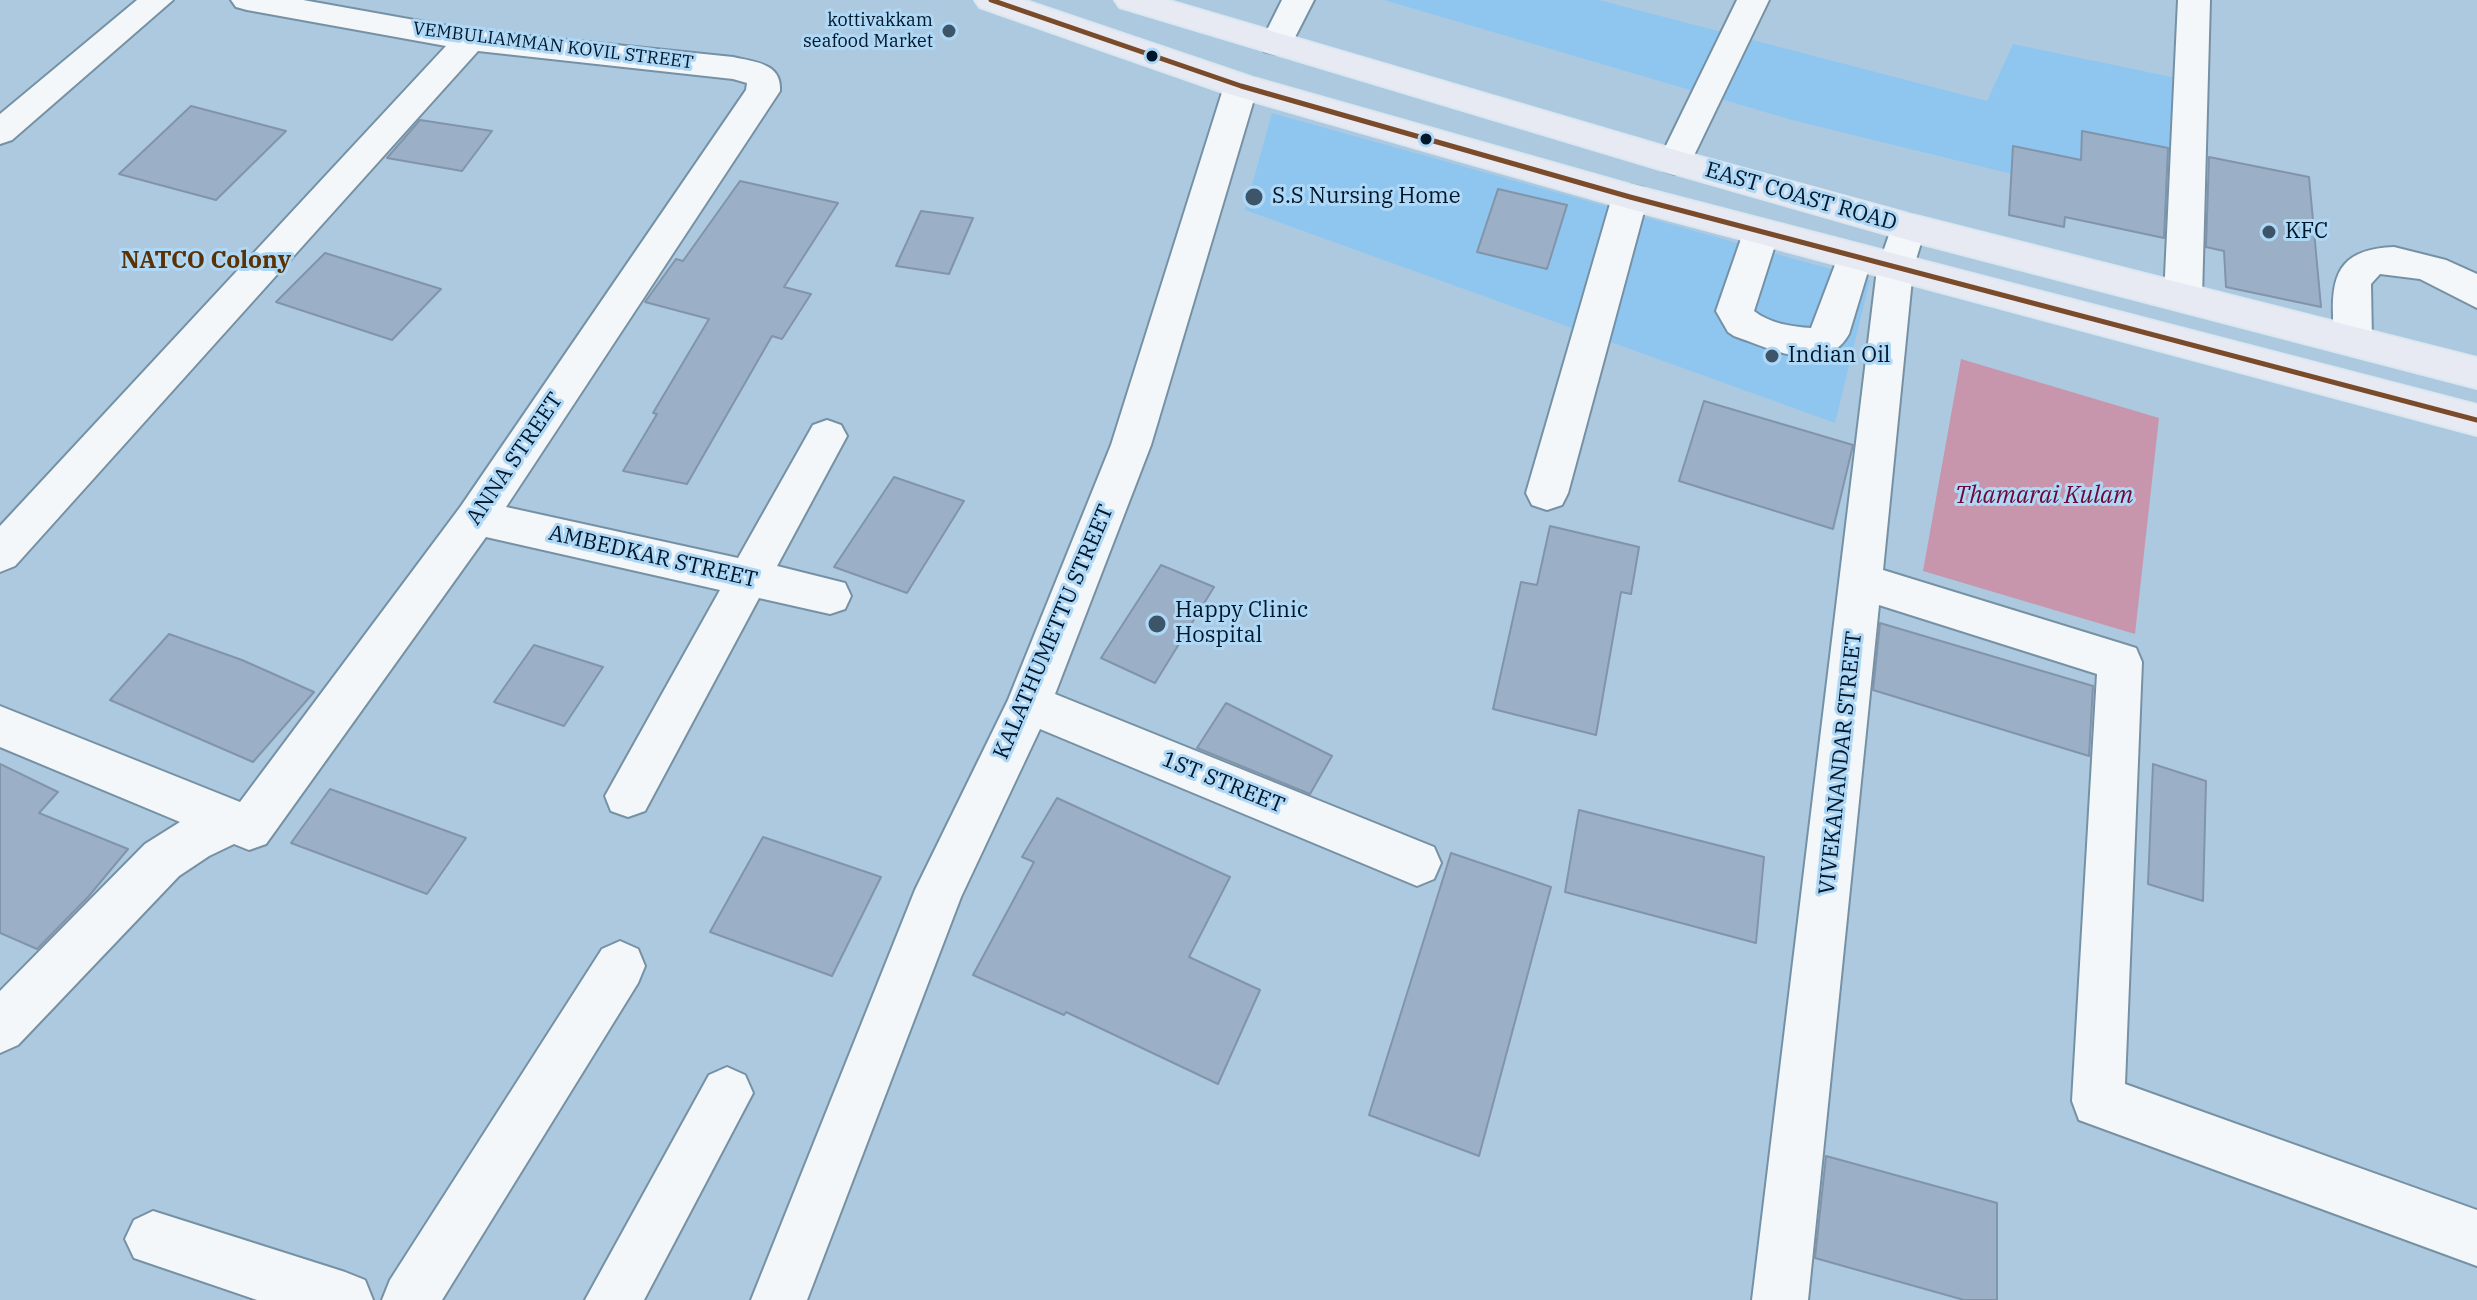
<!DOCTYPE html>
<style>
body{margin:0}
canvas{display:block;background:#acc9e0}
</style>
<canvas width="2477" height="1300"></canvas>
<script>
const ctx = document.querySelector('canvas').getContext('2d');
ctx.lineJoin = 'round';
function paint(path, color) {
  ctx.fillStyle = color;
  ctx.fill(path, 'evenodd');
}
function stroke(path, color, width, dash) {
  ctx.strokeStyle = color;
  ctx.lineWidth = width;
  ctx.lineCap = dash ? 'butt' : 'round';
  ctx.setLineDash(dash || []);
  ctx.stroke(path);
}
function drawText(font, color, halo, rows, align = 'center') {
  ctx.font = font + ' "IBM Plex Serif",serif';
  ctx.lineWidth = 6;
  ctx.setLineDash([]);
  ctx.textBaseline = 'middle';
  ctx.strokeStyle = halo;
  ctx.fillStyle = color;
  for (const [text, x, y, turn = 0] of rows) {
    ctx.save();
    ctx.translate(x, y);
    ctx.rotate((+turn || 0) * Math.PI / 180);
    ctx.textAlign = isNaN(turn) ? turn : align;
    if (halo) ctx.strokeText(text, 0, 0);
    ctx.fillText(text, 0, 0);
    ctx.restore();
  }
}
const built = new Path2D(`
 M 1384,0 L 1599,0 L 1987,101 L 2013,44 L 2191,81 L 2206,250 L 2187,217 L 1792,120 Z
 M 1272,113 L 1870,280 L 1835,423 L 1245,210 Z`);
const water = new Path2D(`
 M 1961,359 L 2159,418 L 2135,634 L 1923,571 Z`);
const building = new Path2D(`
 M 191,106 L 286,131 L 216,200 L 119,174 Z
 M 420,120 L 492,131 L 462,171 L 387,158 Z
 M 2082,131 L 2168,148 L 2164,238 L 2065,217 L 2064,227 L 2009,215 L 2013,146 L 2081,160 Z
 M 2209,157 L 2309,177 L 2321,307 L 2226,287 L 2224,251 L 2206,247 Z
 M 740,181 L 838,203 L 784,287 L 811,294 L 782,339 L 772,336 L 687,484 L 623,471 L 657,414 L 653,413 L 709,319 L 645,302 L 676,259 L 683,261 Z
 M 1498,189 L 1567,205 L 1547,269 L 1477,252 Z
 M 921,211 L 973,218 L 949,274 L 896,266 Z
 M 325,253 L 441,289 L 392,340 L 276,302 Z
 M 1704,401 L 1853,445 L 1833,529 L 1679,481 Z
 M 894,477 L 964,501 L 907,593 L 834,567 Z
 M 1550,526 L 1639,547 L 1631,594 L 1621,592 L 1596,735 L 1493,709 L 1521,582 L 1537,585 Z
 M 1161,565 L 1214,587 L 1155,683 L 1101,658 Z
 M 1880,623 L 2093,686 L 2089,756 L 1873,690 Z
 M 169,634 L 242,660 L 314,692 L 253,762 L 110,700 Z
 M 534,645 L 603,667 L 564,726 L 494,702 Z
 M 1226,703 L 1332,756 L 1310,794 L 1197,748 Z
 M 0,764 L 58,792 L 39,813 L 128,849 L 88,897 L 37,949 L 0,933 Z
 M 2153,764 L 2206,781 L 2203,901 L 2148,884 Z
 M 330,789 L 466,838 L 427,894 L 291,843 Z
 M 1057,798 L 1230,877 L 1189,957 L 1260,990 L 1218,1084 L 1066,1012 L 1064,1015 L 973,975 L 1034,862 L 1022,857 Z
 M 1579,810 L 1764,857 L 1756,943 L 1565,892 Z
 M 763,837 L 881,877 L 832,976 L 710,932 Z
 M 1451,853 L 1551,887 L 1479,1156 L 1369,1115 Z
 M 1826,1156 L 1997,1203 L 1997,1300 L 1964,1300 L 1815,1258 Z`);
const minor = new Path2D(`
 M 137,0 L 173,0 L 12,140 L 0,144 L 0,114 Z
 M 231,0 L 303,0 L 470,30 L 733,57 C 755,62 782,63 780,91 L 506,507 L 738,558 L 813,425 L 827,420 L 841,425 L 847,436 L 777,566 L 845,583 L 851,596 L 845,609 L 830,614 L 759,598 L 645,811 L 628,817 L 611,811 L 605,796 L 720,590 L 486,537 L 266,844 L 249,850 L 234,844 L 209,856 L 179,876 L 18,1045 L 0,1053 L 0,991 L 145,844 L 180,822 L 0,747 L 0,706 L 240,802 L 461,506 L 746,90 L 747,83 L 733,79 L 478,51 L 15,566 L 0,572 L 0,526 L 446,46 L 247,10 L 236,7 Z
 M 1282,0 L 1314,0 L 1288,51 L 1276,54 L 1264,51 L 1260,44 Z
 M 1737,0 L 1769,0 L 1687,170 L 1675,174 L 1663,170 L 1658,162 Z
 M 2178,0 L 2210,0 L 2202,297 L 2196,307 L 2183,311 L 2170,307 L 2164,297 Z
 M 1241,75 L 1253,78 L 1258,86 L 1151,445 L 1055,694 L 1434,847 L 1441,863 L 1434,879 L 1417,886 L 1040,729 L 961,897 L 807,1300 L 751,1300 L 915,890 L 1008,700 L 1111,445 L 1224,86 L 1229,78 Z
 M 1630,185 L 1643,188 L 1648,197 L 1568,493 L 1562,505 L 1547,510 L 1532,505 L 1526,493 L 1612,197 L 1617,188 Z
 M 1908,214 L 1921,218 L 1926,227 L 1913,269 L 1883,570 L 2120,643 L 2136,648 L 2142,662 L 2125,1084 L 2477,1210 L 2477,1266 L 2079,1120 L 2072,1101 L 2097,674 L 1879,605 L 1808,1300 L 1752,1300 L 1877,269 L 1895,218 Z
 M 1761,220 L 1774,224 L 1779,233 L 1754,311 C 1769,323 1792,327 1811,328 L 1841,249 L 1854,245 L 1867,249 L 1872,258 L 1849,334 C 1825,377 1769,348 1734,336 L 1728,332 L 1716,311 L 1743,233 L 1748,224 Z
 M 2394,247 L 2446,260 L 2477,274 L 2477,308 L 2420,279 L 2380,274 L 2371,284 L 2372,341 L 2367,351 L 2353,355 L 2339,351 C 2333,339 2333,328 2333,315 C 2331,268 2346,249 2394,247 Z
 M 620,941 L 638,949 L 645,966 L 638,983 L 442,1300 L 382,1300 L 390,1280 L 602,949 Z
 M 727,1067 L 745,1075 L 753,1093 L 644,1300 L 585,1300 L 709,1075 Z
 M 153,1211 L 345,1272 L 365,1280 L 373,1300 L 257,1300 L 134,1258 L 125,1239 L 134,1220 Z`);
const major = new Path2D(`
 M 975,0 L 1023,0 L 1253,78 L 1630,185 L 2477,405 L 2477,435 L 1630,209 L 1229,94 L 980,7 Z
 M 1115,0 L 1166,0 L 1682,152 L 1908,214 L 2477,358 L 2477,388 L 1908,240 L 1663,170 L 1120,7 Z`);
const bus1 = new Path2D(`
 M 991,0 L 1241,86 L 1630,197 L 2477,420`);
const markers = [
 [949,31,8,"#3c5569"],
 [1152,56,7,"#001629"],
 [1426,139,7,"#001629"],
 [1254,197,10,"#3c5569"],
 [2269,232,8,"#3c5569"],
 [1772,356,8,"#3c5569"],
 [1157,624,10,"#3c5569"]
];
const farPoinames = [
 ["kottivakkam",933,21],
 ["seafood Market",933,42]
];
const farStreetnames = [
 ["VEMBULIAMMAN KOVIL STREET",553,46,7]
];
const poiNames = [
 ["S.S Nursing Home",1272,197],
 ["KFC",2285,232],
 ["Indian Oil",1788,356],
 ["Happy Clinic",1175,611],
 ["Hospital",1175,636]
];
const streetNames = [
 ["EAST COAST ROAD",1801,197,16],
 ["ANNA STREET",515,459,-56],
 ["AMBEDKAR STREET",653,557,13],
 ["KALATHUMETTU STREET",1054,632,-67],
 ["VIVEKANANDAR STREET",1841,763,-84],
 ["1ST STREET",1223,783,22]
];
const neighbourhoodNames = [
 ["NATCO Colony",206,261]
];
const waterNames = [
 ["Thamarai Kulam",2044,496]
];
paint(built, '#8fc6f0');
paint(water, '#c796ad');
paint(building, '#9bb0c7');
stroke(building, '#8194aa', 2);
stroke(minor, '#7691a4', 4);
stroke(major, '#dae7f1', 4);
paint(minor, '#f3f7fa');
paint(major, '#e8eaf3');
stroke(bus1, '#7a4b2a', 5);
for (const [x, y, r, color] of markers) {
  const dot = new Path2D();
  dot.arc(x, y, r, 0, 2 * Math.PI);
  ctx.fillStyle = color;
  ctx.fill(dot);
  stroke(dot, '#afd8f7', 3);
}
drawText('18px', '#001629', '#afd8f7', farPoinames, 'right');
drawText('18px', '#001629', '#afd8f7', farStreetnames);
drawText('22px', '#001629', '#afd8f7', poiNames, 'left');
drawText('22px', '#001629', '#afd8f7', streetNames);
drawText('bold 24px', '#5a3204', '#afd8f7', neighbourhoodNames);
drawText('italic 24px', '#6e0735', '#afd8f7', waterNames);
</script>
